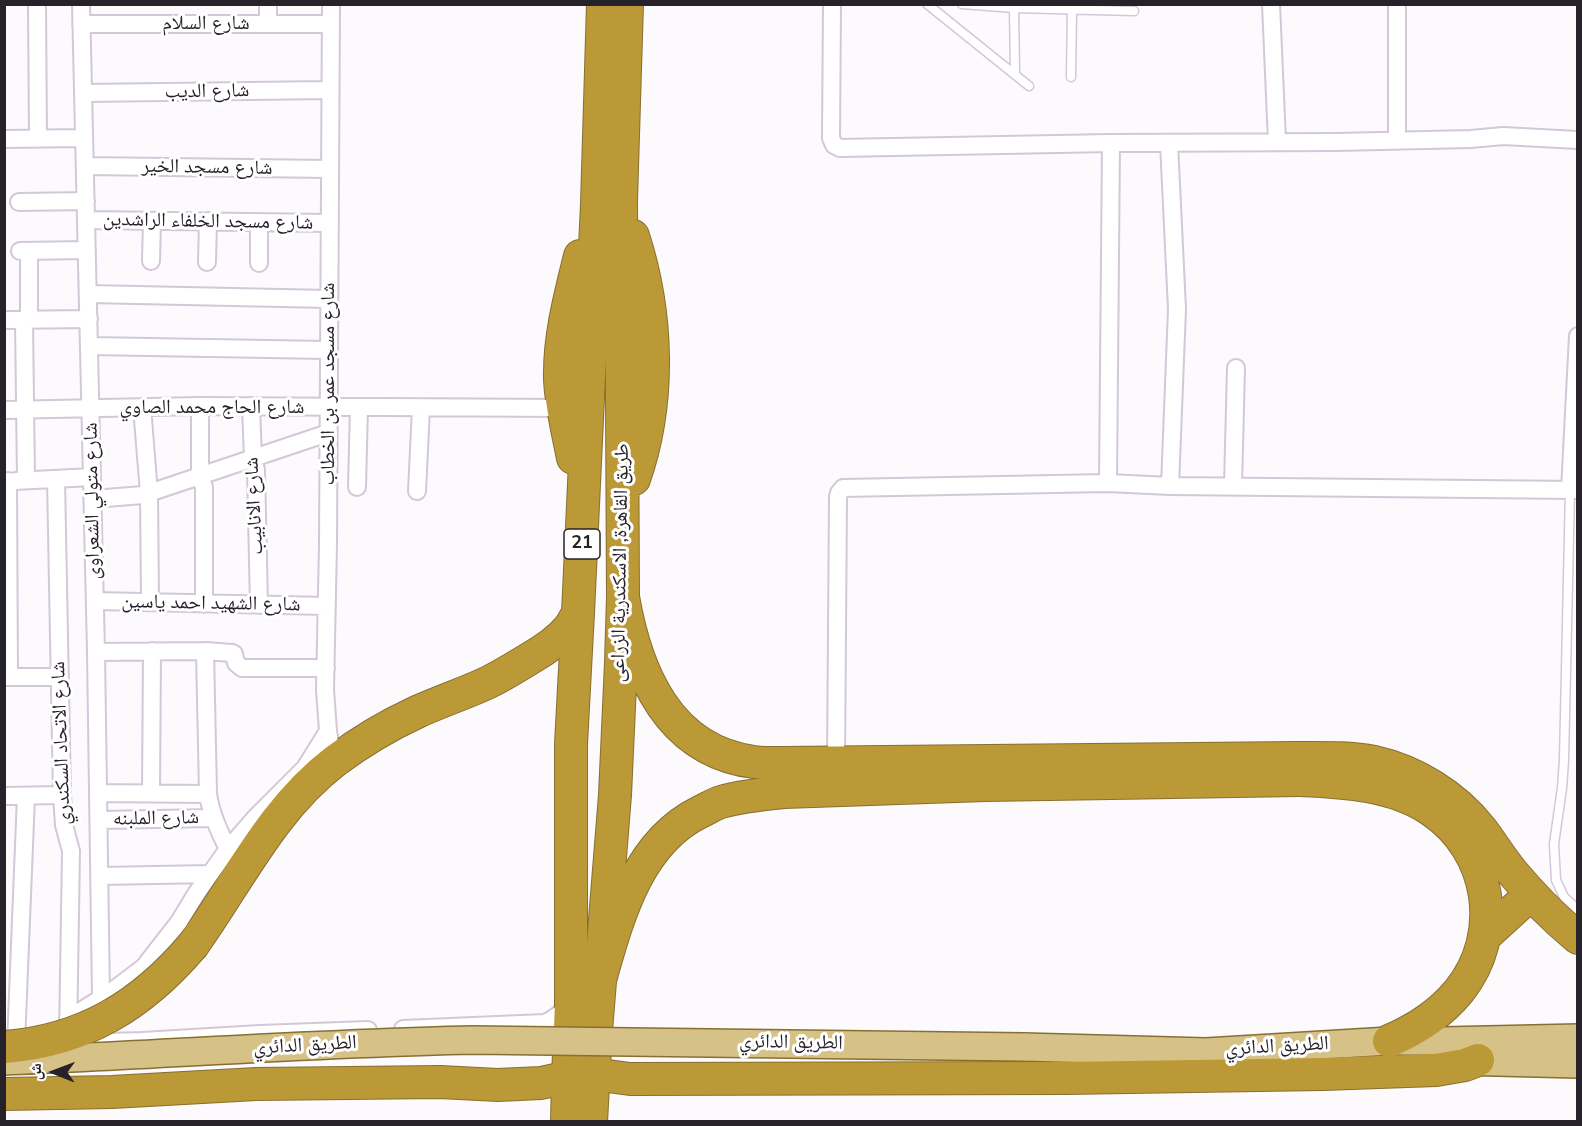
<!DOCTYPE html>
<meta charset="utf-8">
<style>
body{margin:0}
#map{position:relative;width:1582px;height:1126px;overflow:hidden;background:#fdfafe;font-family:"Nunito Sans","Noto Naskh Arabic",sans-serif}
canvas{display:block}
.frame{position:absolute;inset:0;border:6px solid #272229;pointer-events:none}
.north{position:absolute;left:24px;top:1042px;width:60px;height:60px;-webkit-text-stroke:4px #fff;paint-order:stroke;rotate:271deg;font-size:16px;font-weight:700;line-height:24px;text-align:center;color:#272229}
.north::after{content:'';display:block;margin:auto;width:21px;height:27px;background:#272229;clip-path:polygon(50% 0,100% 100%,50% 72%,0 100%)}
</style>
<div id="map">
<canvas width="1582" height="1126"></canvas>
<div class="frame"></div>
<div class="north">ش</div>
</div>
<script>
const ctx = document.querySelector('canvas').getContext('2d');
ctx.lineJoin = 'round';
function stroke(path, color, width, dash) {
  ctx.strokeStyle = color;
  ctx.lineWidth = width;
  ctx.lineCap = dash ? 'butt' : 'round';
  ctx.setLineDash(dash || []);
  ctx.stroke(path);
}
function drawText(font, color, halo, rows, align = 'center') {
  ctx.font = font + ' "Nunito Sans","Noto Naskh Arabic",sans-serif';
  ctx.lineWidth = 6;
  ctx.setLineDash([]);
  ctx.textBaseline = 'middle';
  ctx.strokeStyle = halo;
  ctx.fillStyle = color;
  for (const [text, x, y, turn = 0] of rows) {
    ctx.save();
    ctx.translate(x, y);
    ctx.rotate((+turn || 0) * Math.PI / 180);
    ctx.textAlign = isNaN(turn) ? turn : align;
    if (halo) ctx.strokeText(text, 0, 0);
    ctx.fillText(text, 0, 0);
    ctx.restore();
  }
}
const lane = new Path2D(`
 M 927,4 L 1029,86
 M 962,4 L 1014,8 L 1134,11
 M 1014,8 L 1015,74
 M 1071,77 L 1072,9
 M 1570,490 L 1564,760 L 1562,788 L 1554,844 L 1556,880 L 1564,897 L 1578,910`);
const street = new Path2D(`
 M 37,4 L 38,139
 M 81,4 L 96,652 L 101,998
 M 268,4 L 268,24
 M 331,4 L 328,544 L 325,690 L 328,731 L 333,762
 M 832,4 L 831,138 L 834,145 L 840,148 L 1111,143 L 1336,142 L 1471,139 L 1503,136 L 1578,140
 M 1271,4 L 1277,142
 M 81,24 L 331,24
 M 83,93 L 330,90
 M 4,139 L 84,138
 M 1397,140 L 1397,4
 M 1169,143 L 1177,309 L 1170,486
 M 85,166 L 330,169
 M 19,202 L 86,201
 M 86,220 L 330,223
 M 20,251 L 87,250
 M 151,261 L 152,221
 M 207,262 L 208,221
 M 259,263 L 259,222
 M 88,294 L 329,299
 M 4,320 L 89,319
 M 24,320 L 26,480
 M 29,320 L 29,251
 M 89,346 L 328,350
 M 200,406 L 200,477 L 204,487 L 204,604
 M 251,406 L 253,459 L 256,470 L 259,605
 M 142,407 L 149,493 L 150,602
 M 4,410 L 200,406 L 564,408
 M 56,479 L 62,795 L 64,825 L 71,851 L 68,1039
 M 8,481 L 9,677
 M 15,481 L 92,477
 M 1108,483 L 1111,143
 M 1233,486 L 1236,368
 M 357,487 L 359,407
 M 1570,490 L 1578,336
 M 417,491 L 421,408
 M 93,499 L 143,495 L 328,433
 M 95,601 L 327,606
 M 205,651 L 208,794 C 211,814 219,831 228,849
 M 96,652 L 205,651 L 232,653 L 234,654 L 236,663 L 242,668 L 326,668
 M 4,677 L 59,677
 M 836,764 L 838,497 L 839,493 L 843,488 L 1108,483 L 1170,486 L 1578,490
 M 98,793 L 208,794
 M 151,793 L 152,651
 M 4,796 L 62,795
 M 99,820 L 213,818
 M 100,876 L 210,874
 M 68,1019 L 111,992 L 144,967 L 179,922 L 196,894 L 228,849 L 255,818 L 305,768 L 328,731
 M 403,1029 L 545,1023 C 556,1018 563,1012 571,1003
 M 70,1043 L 142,1041 L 260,1034 L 368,1030
 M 16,1044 L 26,796`);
const primary = new Path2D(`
 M 1024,1047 L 1206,1052 L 1389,1041 L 1443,1041 L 1578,1038
 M 1456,1061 L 1578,1064`);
const highway = new Path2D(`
 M 633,236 C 658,313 661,402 634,479
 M 573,458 C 568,432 561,405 560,379 C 559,337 570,297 580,256
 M 623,597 C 636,672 668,751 754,762 C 763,763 773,763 782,763 L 1297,758 C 1323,758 1349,757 1374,762 C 1415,771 1455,796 1481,829 C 1492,843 1501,859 1513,873 C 1533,897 1554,918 1578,938
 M 1485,936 L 1531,894
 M 193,945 C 238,882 272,809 335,761 C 360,742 389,725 417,712 C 441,701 466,693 489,682 C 503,675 516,667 529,659 C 543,651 558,641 569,628 C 572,624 575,618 578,613
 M 600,980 C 618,917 637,843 700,812 C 707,809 714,804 721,802 C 742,796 763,794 784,792 L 985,785 L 1299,780 C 1343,782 1392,784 1431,810 C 1491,850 1505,934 1459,991 C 1441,1013 1415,1030 1389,1041
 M 593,1074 L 630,1079 L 1065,1078 L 1323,1074 L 1436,1070 L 1465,1065 L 1478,1060
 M 4,1094 L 112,1092 L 256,1084 L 440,1082 L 498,1085 L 541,1083 L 568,1077
 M 567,1122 L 568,1077 L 571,1003 L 571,744 L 578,613 L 597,204 L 603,4
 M 591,1122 L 596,1031 L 615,795 L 621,663 L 623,597 L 621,201 L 627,4`);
const primaryBridge = new Path2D(`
 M 4,1061 C 161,1055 317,1043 473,1040 L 1024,1047`);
const highwayBridge = new Path2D(`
 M 4,1047 C 84,1041 142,1005 193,945`);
const shields = [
 [582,544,36]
];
const shieldNames = [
 ["21",582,544]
];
const streetNames = [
 ["شارع السلام",206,24],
 ["شارع الديب",207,92,-1],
 ["شارع مسجد الخير",207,168,1],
 ["شارع مسجد الخلفاء الراشدين",208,222,1],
 ["شارع مسجد عمر بن الخطاب",329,384,-90],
 ["شارع الحاج محمد الصاوي",212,408],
 ["شارع متولي الشعراوى",93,501,-91],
 ["شارع الانابيب",255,506,-93],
 ["طريق القاهرة, الاسكندرية الزراعى",621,563,-89],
 ["شارع الشهيد احمد ياسين",211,604,1],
 ["شارع الاتحاد السكندري",62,743,-92],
 ["شارع الملبنه",156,819,-1],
 ["الطريق الدائري",791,1043,1],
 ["الطريق الدائري",305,1046,-3],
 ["الطريق الدائري",1277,1047,-3]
];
stroke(lane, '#d3c7d8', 11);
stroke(street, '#d3c7d8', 20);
stroke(primary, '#876f31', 30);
stroke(highway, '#876f31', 34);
stroke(lane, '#fff', 8);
stroke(street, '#fff', 16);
stroke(primary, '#d6c286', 27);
stroke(highway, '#bb9936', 32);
stroke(primaryBridge, '#876f31', 30, []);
stroke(highwayBridge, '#876f31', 34, []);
stroke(primaryBridge, '#d6c286', 27);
stroke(highwayBridge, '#bb9936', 32);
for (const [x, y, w] of shields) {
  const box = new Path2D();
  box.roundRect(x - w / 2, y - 15, w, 30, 4.5);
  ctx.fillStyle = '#fff';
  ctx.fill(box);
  stroke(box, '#272229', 1.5);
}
drawText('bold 18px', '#272229', null, shieldNames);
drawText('20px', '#272229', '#fff', streetNames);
</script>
